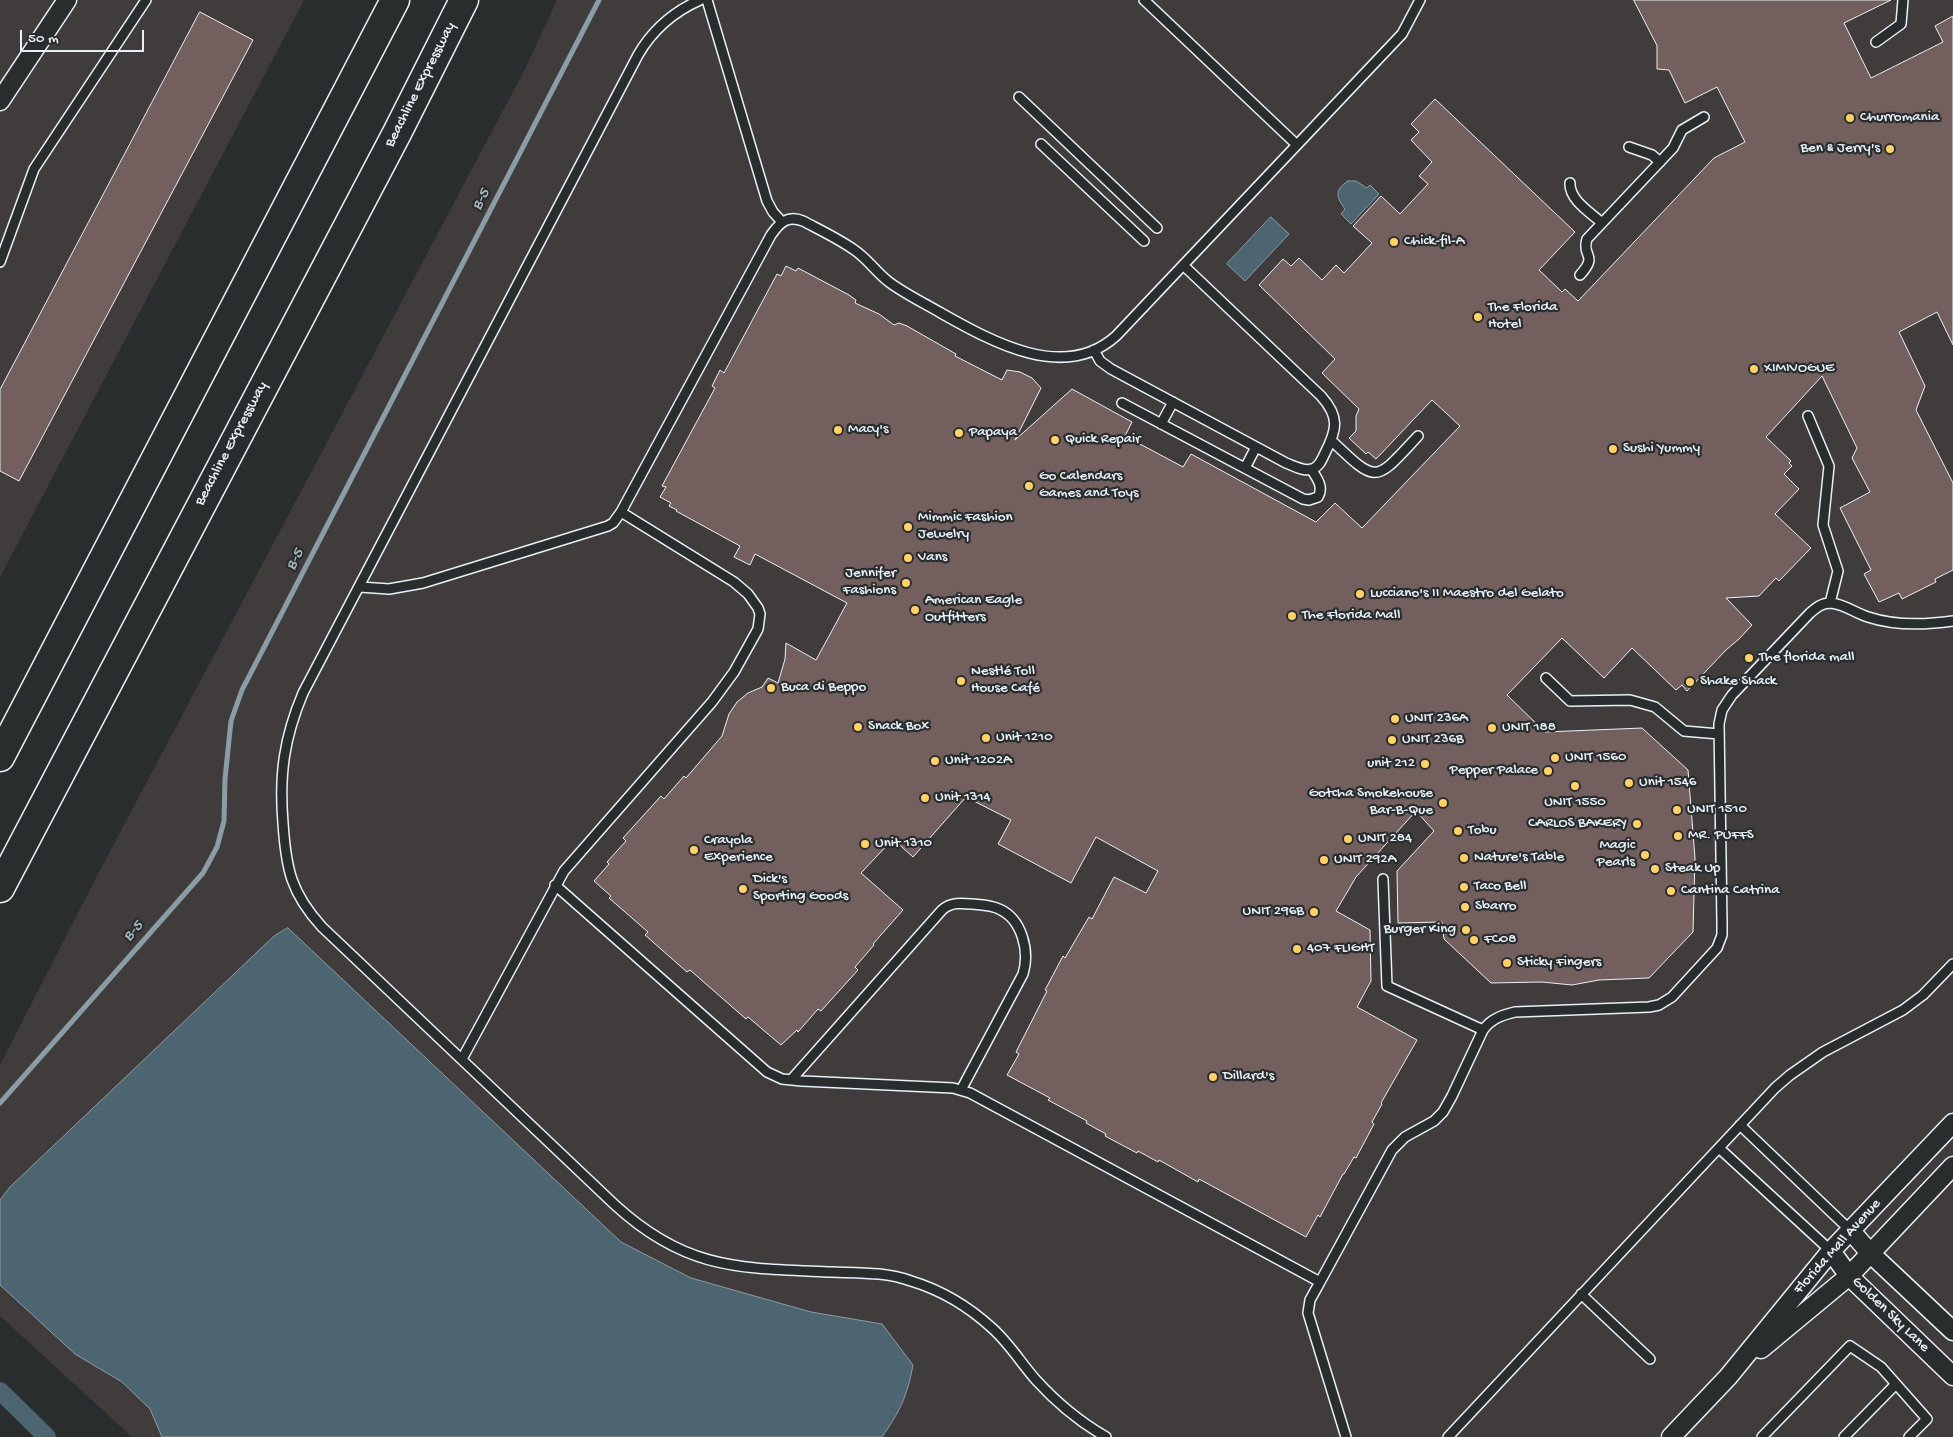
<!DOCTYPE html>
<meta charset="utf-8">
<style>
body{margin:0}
#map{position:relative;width:1953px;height:1437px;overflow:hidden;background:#2a2d2e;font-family:"Gochi Hand",sans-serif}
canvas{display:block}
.scale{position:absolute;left:20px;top:30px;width:124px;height:22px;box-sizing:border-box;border:2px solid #e8f1f8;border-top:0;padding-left:6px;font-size:15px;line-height:18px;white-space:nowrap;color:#e8f1f8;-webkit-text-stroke:4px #2a2d2e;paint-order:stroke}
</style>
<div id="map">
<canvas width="1953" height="1437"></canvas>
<div class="scale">50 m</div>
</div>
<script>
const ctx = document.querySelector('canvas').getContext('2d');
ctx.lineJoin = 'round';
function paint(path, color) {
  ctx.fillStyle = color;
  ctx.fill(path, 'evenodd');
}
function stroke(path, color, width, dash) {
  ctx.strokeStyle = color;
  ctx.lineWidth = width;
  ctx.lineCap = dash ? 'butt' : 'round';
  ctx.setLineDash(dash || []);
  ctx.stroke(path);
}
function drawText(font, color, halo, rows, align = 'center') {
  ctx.font = font + ' "Gochi Hand",sans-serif';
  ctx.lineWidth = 4.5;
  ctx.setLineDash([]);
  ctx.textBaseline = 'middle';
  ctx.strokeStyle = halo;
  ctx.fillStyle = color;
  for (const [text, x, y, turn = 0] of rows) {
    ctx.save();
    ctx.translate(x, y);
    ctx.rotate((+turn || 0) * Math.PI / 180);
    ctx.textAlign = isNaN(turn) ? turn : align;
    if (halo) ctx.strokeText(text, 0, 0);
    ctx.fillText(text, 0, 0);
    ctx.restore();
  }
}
const built = new Path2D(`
 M 0,0 L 304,0 L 0,577 Z
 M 557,0 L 1953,0 L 1953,1437 L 132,1437 L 0,1316 L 0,1065 L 98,874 L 525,69 Z`);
const water = new Path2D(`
 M 1348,181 L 1356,181 L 1367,188 L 1370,185 L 1379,194 L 1351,224 L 1341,214 L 1345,209 C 1336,197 1334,190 1348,181 Z
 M 1271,217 L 1289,234 L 1245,281 L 1227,264 Z
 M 288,928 L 621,1242 L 691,1278 L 811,1312 L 882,1324 L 913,1365 C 907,1397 900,1411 882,1437 L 162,1437 L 150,1409 L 122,1382 L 75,1354 L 0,1285 L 0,1200 L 10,1187 L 274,936 Z`);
const stream = new Path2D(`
 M 0,1103 L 203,873 L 217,847 L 224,821 L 225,779 L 231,721 L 242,690 L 599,0`);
const canal = new Path2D(`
 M 0,1391 L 47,1437`);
const building = new Path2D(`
 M 1634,0 L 1891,0 L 1844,23 L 1871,78 L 1943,42 L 1935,26 L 1953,16 L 1953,345 L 1937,312 L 1899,332 L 1925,386 L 1916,410 L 1953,483 L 1953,570 L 1935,579 L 1936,582 L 1902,599 L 1899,593 L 1879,602 L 1864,574 L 1871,570 L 1840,508 L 1870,492 L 1852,458 L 1857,448 L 1822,376 L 1766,437 L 1791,461 L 1789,463 L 1792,466 L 1784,474 L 1799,489 L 1775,514 L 1811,548 L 1779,581 L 1776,578 L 1759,596 L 1726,598 L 1752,625 L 1739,639 L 1726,650 L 1687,691 L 1682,685 L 1676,690 L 1632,648 L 1604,678 L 1562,638 L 1507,695 L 1545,732 L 1642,728 L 1688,770 L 1695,858 L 1693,932 L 1649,978 L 1599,980 L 1572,985 L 1542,982 L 1491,983 L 1444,939 L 1442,922 L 1398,923 L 1397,871 L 1434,831 L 1416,811 L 1356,877 L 1336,911 L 1370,930 L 1371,981 L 1357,1007 L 1417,1040 L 1381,1103 L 1382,1104 L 1372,1122 L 1374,1124 L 1356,1158 L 1354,1157 L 1344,1174 L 1343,1174 L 1320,1217 L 1318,1215 L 1306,1237 L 1199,1179 L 1198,1182 L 1159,1160 L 1158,1162 L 1138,1151 L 1137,1153 L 1105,1136 L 1106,1134 L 1086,1123 L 1087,1121 L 1048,1100 L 1050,1098 L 1007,1075 L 1019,1054 L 1016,1052 L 1047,991 L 1045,990 L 1063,956 L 1065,958 L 1089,917 L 1092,919 L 1114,877 L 1146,893 L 1158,871 L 1096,837 L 1071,883 L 998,844 L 1011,820 L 966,797 L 913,857 L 893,839 L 861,873 L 903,910 L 873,944 L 874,945 L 855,967 L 858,970 L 821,1011 L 818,1009 L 798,1032 L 797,1030 L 781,1045 L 748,1017 L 746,1019 L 690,970 L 687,972 L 645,935 L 648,932 L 609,898 L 611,896 L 594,881 L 609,864 L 607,862 L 626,841 L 623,838 L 661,796 L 664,799 L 684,776 L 686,778 L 722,736 L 729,714 L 737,702 L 748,693 L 762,687 L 768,678 L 778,683 L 785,659 L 786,643 L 816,660 L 847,603 L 755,554 L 750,565 L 734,557 L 740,546 L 676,511 L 677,510 L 669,506 L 671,503 L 660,497 L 666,487 L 662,486 L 715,388 L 712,386 L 720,370 L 724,373 L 777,274 L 781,276 L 786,266 L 796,271 L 798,268 L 849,295 L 856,300 L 855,303 L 879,314 L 894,325 L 899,323 L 907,326 L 956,354 L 955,356 L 1002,380 L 1007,370 L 1020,372 L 1032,378 L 1041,388 L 1015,440 L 1072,389 L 1132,422 L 1125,436 L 1183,467 L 1191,454 L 1316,522 L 1335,503 L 1362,528 L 1460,426 L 1432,400 L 1376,459 L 1368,452 L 1366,454 L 1349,438 L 1356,431 L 1356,416 L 1359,409 L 1322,373 L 1335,359 L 1259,285 L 1283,259 L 1291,266 L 1299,258 L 1322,280 L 1336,265 L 1344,273 L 1372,243 L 1353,226 L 1381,196 L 1400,214 L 1428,184 L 1419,176 L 1432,162 L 1411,140 L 1419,132 L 1411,124 L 1435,99 L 1575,232 L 1539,270 L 1562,292 L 1565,289 L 1578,301 L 1714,158 L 1745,142 L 1717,87 L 1685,103 L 1669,70 L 1657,69 L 1657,46 Z
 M 200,12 L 253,40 L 19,481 L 0,471 L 0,390 Z`);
const lane = new Path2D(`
 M 700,0 C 673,12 653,29 638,55 L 303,693 C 284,738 279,775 283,823 C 286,869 291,893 322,927 L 615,1205 C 687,1271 741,1268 832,1272 C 859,1273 886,1272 911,1281 C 941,1290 969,1307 992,1328 C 1009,1343 1021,1363 1036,1380 C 1056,1402 1080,1422 1106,1437
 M 707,0 L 767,201 L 773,212 L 782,222
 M 1144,0 L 1297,145
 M 1876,42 L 1901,24 L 1903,0
 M 1019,97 L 1157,228
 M 1041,144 L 1144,241
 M 1629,147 L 1652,155 L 1660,162
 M 1570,183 C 1569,200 1591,213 1602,223
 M 0,262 L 34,169 L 146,0
 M 1580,275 C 1599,254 1581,257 1587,239 L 1673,148 L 1682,130 L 1704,117
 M 1094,350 L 1100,361 L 1111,369 L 1286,463 C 1294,466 1304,472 1313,469 C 1320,466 1322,459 1325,453 C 1337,430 1340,417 1321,396 L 1183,265
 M 1122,403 L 1303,499 L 1309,500 L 1318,497 C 1324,487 1317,478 1311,469
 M 1808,416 L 1829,466 L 1823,525 L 1838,571 L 1830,603
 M 1161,424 L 1173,402
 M 1332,441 C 1378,485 1375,482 1418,436
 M 1245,468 L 1256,447
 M 360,587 L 389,589 L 423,583 L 608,526 L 613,523 L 621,512 L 771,235 C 780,222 788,215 803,221 C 820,230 837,238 853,249 C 867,258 876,272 889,282 C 905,294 924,303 941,313 C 991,341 1064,383 1116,336 L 1402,34 L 1420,0
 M 1546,678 L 1570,701 L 1630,700 L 1655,707 L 1684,731 L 1719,734
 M 1383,879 L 1387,986 L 1483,1030
 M 555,885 L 767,1072 L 782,1079 L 802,1081 L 953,1088 L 970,1093 L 1320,1282 L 1310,1300 L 1308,1313 L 1346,1437
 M 462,1059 L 564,871 L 712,702 L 734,672 L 758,629 L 760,614 L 758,608 L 748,594 L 734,582 L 621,512
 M 791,1080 L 942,910 C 951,902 961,903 972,904 C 981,905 991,905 999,909 C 1022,919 1030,951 1023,974 L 961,1090
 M 1740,1125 L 1851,1231
 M 1719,1148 L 1831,1251
 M 1320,1282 L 1392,1150 L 1405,1137 L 1434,1121 L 1443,1112 L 1452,1096 L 1483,1030 C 1491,1019 1502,1015 1515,1012 L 1649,1007 L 1659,1005 L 1672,997 L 1717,948 L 1722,935 L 1722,923 L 1719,724 L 1722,710 L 1732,695 L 1810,613 C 1817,607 1822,603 1831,603 C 1844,604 1855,613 1868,617 C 1895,626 1925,625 1953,621
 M 1581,1294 L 1650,1359
 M 1448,1437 L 1775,1088 L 1790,1075 L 1823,1052 L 1903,1010 L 1923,995 L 1953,964
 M 1762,1437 L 1850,1346 L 1881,1367 L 1927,1419 L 1909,1437
 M 1844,1437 L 1896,1384`);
const street = new Path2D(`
 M 0,101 L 67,0
 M 1851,1231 L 1870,1253 L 1953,1331
 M 1831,1251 L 1849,1276 L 1953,1376
 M 1761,1349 L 1849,1276 L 1953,1166
 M 1671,1437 L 1728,1377 L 1831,1251 L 1953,1123`);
const highway = new Path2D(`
 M 0,757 L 395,0
 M 0,888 L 397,133 L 464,0`);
const markers = [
 [1850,118,5,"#ffd166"],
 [1890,149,5,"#ffd166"],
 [1394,242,5,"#ffd166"],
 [1478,317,5,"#ffd166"],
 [1754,369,5,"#ffd166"],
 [838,430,5,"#ffd166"],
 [959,433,5,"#ffd166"],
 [1055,440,5,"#ffd166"],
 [1613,449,5,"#ffd166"],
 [1029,486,5,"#ffd166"],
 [908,527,5,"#ffd166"],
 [908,558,5,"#ffd166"],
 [906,583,5,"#ffd166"],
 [1360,594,5,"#ffd166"],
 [915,610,5,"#ffd166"],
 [1292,616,5,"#ffd166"],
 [1749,658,5,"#ffd166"],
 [961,681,5,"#ffd166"],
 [1690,682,5,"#ffd166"],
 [771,688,5,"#ffd166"],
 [1395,719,5,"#ffd166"],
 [858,727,5,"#ffd166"],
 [1492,728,5,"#ffd166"],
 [986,738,5,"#ffd166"],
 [1392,740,5,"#ffd166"],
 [1555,758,5,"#ffd166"],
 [935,761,5,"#ffd166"],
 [1425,764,5,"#ffd166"],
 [1548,771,5,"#ffd166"],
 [1629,783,5,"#ffd166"],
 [1575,786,5,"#ffd166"],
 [925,798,5,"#ffd166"],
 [1443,803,5,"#ffd166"],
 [1677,810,5,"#ffd166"],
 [1637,824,5,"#ffd166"],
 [1458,831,5,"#ffd166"],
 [1678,836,5,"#ffd166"],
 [1348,839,5,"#ffd166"],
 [865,844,5,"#ffd166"],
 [694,850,5,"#ffd166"],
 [1645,855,5,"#ffd166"],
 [1464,858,5,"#ffd166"],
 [1324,860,5,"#ffd166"],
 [1655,869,5,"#ffd166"],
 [1464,887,5,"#ffd166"],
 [743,889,5,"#ffd166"],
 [1671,891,5,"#ffd166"],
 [1465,907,5,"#ffd166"],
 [1314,912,5,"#ffd166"],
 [1466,930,5,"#ffd166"],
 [1474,940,5,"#ffd166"],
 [1297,949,5,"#ffd166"],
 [1507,963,5,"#ffd166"],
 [1213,1077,5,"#ffd166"]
];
const streetNames = [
 ["Beachline Expressway",421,85,-63],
 ["Beachline Expressway",232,444,-62],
 ["Florida Mall Avenue",1838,1247,-48],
 ["Golden Sky Lane",1890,1315,44]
];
const poiNames = [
 ["Churromania",1860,118],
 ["Ben & Jerry's",1880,149,"right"],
 ["Chick-fil-A",1404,242],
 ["The Florida",1488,308],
 ["Hotel",1488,325],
 ["XIMIVOGUE",1764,369],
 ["Macy's",848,430],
 ["Papaya",969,433],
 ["Quick Repair",1065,440],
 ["Sushi Yummy",1623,449],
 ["Go Calendars",1039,477],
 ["Games and Toys",1039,494],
 ["Mimmic Fashion",918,518],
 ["Jewelry",918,535],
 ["Vans",918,558],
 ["Jennifer",896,574,"right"],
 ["Fashions",896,591,"right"],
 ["Lucciano's II Maestro del Gelato",1370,594],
 ["American Eagle",925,601],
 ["Outfitters",925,618],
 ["The Florida Mall",1302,616],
 ["The florida mall",1759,658],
 ["Nestlé Toll",971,672],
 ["House Café",971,689],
 ["Shake Shack",1700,682],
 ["Buca di Beppo",781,688],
 ["UNIT 236A",1405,719],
 ["Snack Box",868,727],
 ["UNIT 188",1502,728],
 ["Unit 1210",996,738],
 ["UNIT 236B",1402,740],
 ["UNIT 1560",1565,758],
 ["Unit 1202A",945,761],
 ["unit 212",1415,764,"right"],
 ["Pepper Palace",1538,771,"right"],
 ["Unit 1546",1639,783],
 ["Gotcha Smokehouse",1433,794,"right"],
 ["Bar-B-Que",1433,811,"right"],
 ["Unit 1314",935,798],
 ["UNIT 1550",1575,803,"center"],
 ["UNIT 1510",1687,810],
 ["CARLOS BAKERY",1627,824,"right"],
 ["Tobu",1468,831],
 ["MR. PUFFS",1688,836],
 ["UNIT 284",1358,839],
 ["Crayola",704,841],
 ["Experience",704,858],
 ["Unit 1310",875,844],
 ["Magic",1635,846,"right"],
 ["Pearls",1635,863,"right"],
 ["Nature's Table",1474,858],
 ["UNIT 292A",1334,860],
 ["Steak Up",1665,869],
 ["Dick's",753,880],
 ["Sporting Goods",753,897],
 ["Taco Bell",1474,887],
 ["Cantina Catrina",1681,891],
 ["Sbarro",1475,907],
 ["UNIT 296B",1304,912,"right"],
 ["Burger King",1456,930,"right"],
 ["FC08",1484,940],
 ["407 FLIGHT",1307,949],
 ["Sticky Fingers",1517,963],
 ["Dillard's",1223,1077]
];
const waterNames = [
 ["B-5",482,200,-63],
 ["B-5",296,560,-63],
 ["B-5",134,932,-49]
];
paint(built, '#403c3c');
paint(water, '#4c6570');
stroke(water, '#8a9da6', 1);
stroke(stream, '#8a9da6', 5);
stroke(canal, '#4c6570', 18);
paint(building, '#73605e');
stroke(building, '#e8f1f8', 1);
stroke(lane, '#e8f1f8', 12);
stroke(street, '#e8f1f8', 21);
stroke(highway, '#e8f1f8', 31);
stroke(lane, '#2a2d2e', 9);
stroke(street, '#2a2d2e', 18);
stroke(highway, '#2a2d2e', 28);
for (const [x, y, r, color] of markers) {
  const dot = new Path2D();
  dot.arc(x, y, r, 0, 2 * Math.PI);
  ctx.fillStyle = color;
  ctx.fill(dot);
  stroke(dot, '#2a2d2e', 2);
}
drawText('15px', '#e8f1f8', '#2a2d2e', streetNames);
drawText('15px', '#e8f1f8', '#2a2d2e', poiNames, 'left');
drawText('italic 16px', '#aab9c2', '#2a2d2e', waterNames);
</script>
